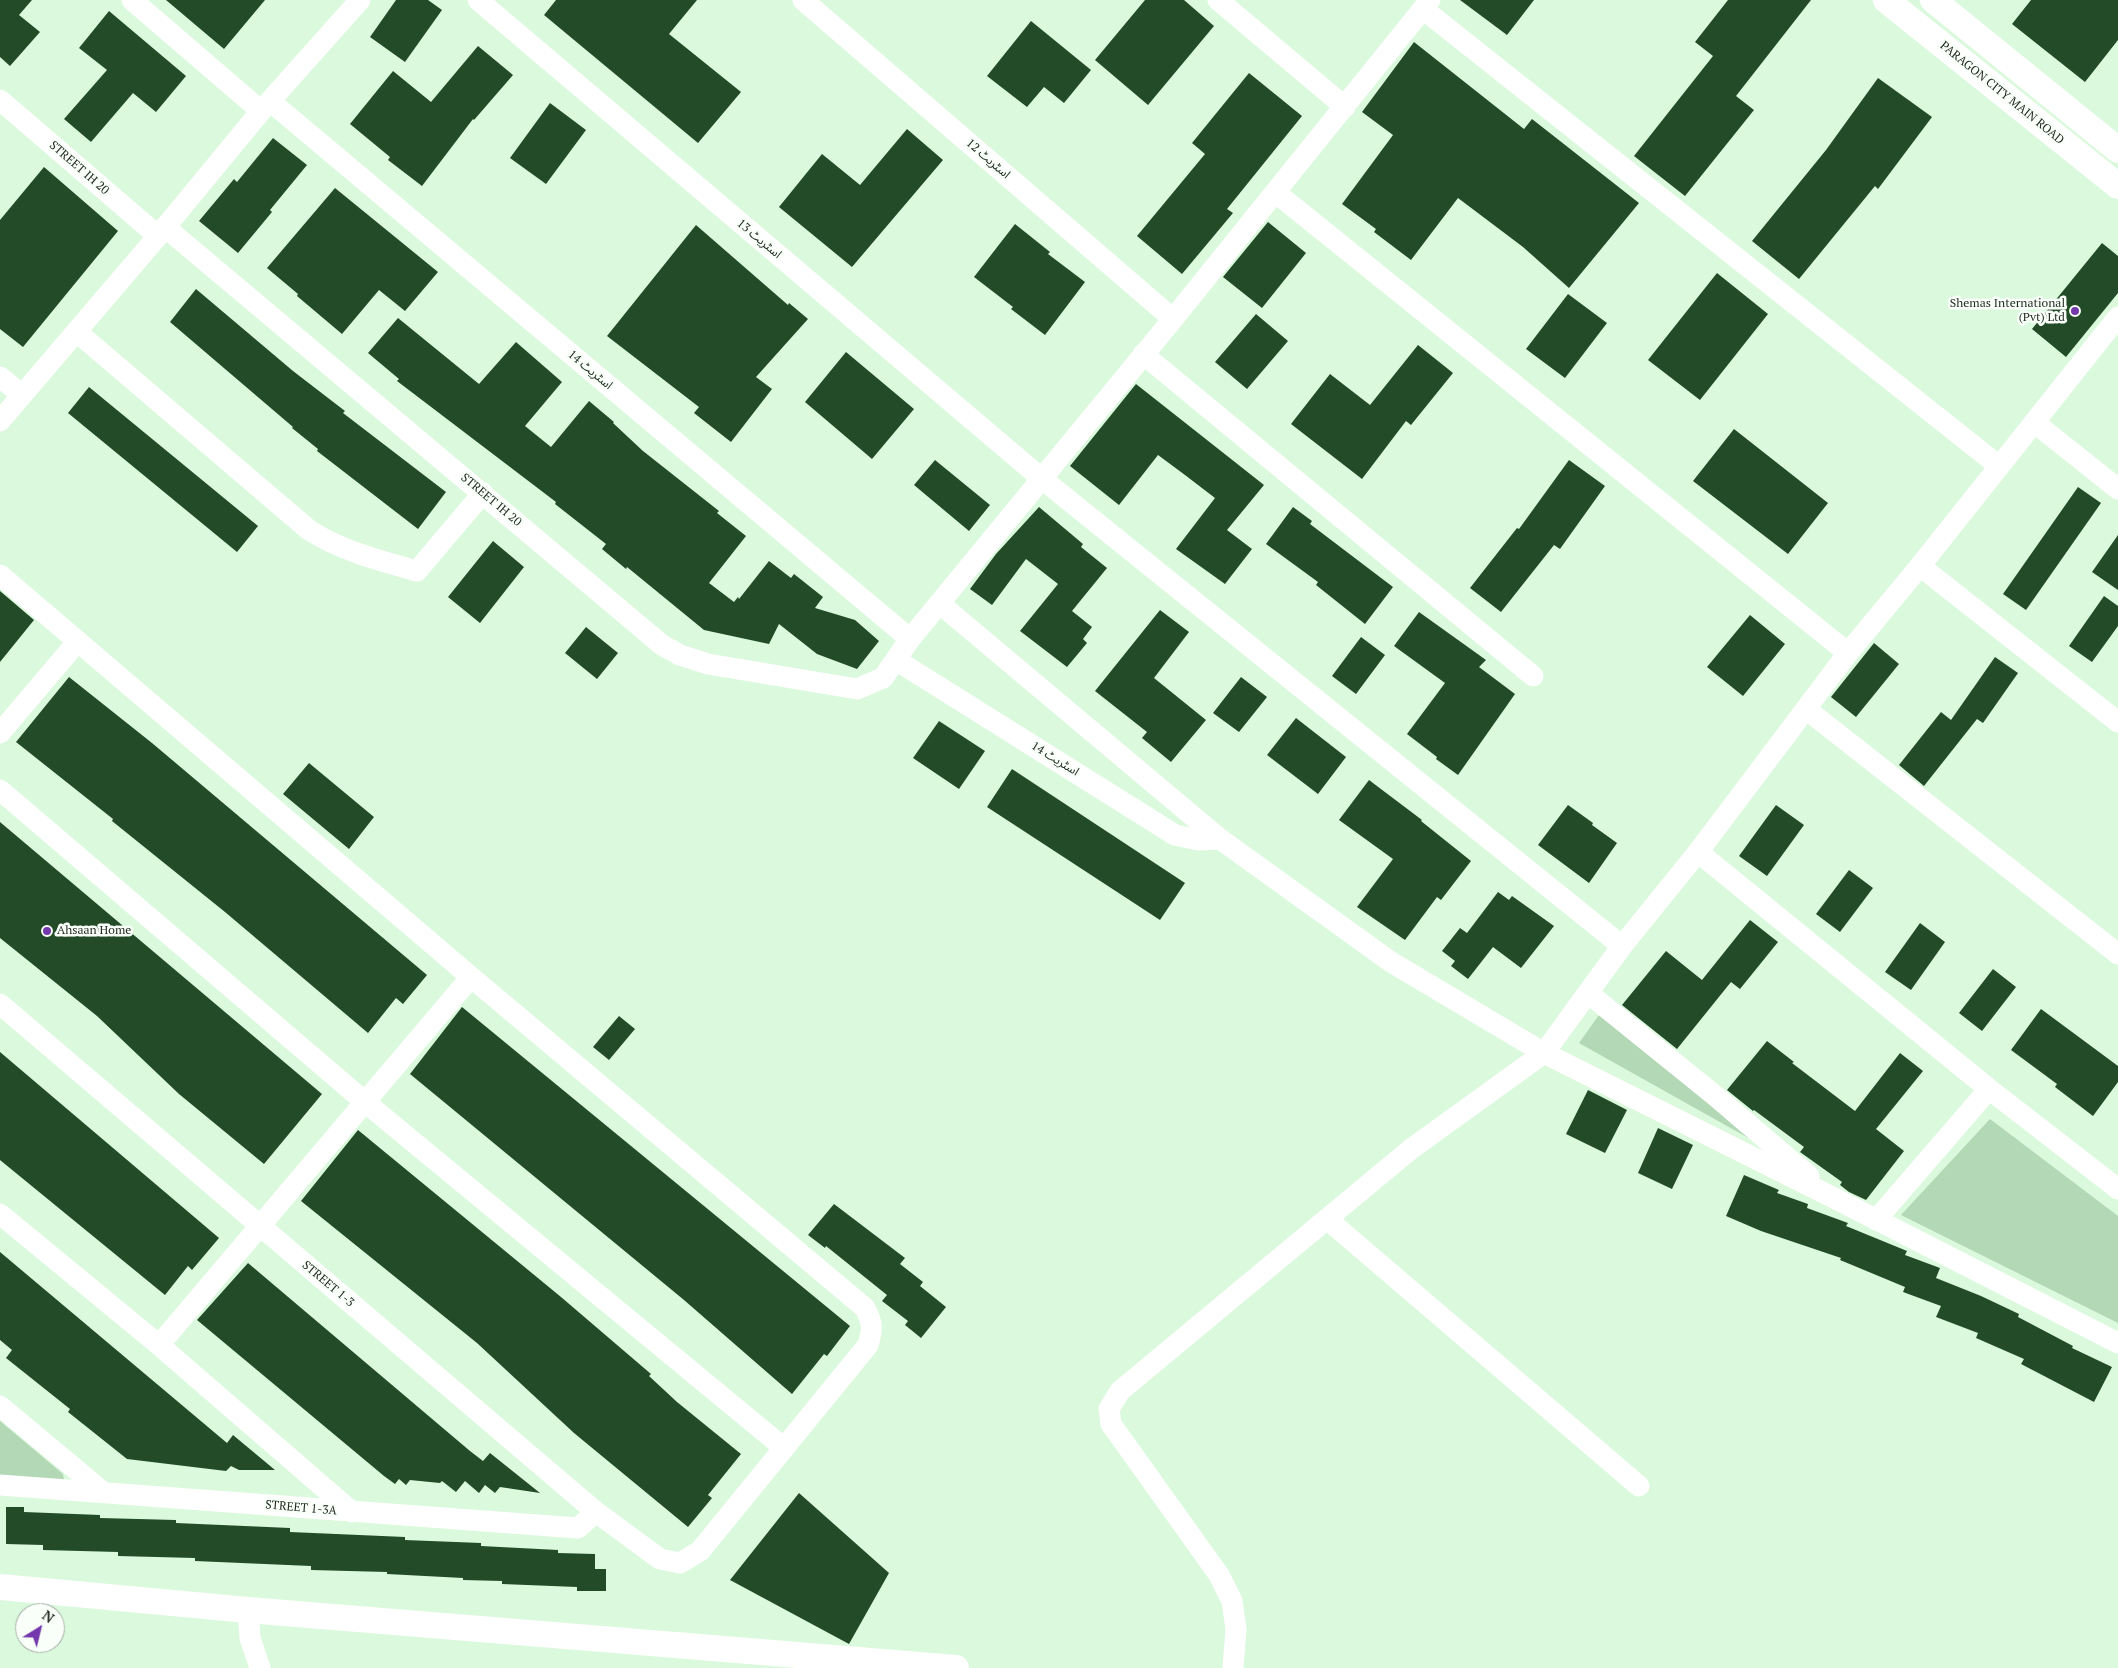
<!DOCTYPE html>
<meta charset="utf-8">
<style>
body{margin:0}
#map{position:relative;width:2118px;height:1668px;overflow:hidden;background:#dbf9dd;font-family:"PT Serif",serif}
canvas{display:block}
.north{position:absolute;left:15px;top:1603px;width:50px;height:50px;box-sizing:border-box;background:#f9fff9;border:1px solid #a2aaa2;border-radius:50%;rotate:36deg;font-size:14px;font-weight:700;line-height:20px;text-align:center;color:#1f2a20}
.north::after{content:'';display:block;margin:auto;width:18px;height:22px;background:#7438ad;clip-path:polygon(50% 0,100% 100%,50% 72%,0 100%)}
</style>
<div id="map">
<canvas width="2118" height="1668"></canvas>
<div class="north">N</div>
</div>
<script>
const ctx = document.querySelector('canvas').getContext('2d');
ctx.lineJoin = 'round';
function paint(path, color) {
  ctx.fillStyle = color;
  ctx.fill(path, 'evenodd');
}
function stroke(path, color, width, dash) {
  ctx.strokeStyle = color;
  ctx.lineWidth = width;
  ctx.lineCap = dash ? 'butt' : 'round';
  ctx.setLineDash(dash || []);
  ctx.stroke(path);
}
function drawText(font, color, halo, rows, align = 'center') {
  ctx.font = font + ' "PT Serif","Noto Sans Arabic",serif';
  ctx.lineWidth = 5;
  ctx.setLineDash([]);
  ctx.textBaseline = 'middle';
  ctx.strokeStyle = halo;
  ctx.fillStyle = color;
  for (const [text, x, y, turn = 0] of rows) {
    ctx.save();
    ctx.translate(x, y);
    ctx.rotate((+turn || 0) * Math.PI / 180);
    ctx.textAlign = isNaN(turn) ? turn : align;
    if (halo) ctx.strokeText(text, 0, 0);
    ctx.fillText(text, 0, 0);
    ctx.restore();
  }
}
const green = new Path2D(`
 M 1599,1015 L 1768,1149 L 1579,1043 Z
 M 1990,1119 L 2118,1216 L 2118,1323 L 1901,1215 Z
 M 0,1421 L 63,1474 L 64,1480 L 0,1478 Z`);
const building = new Path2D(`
 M 0,0 L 32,0 L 19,15 L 40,32 L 10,66 L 0,57 Z
 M 166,0 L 265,0 L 224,49 Z
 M 396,0 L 428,0 L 442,10 L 405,62 L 370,37 Z
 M 556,0 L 697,0 L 669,34 L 741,92 L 698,143 L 544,15 Z
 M 1145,0 L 1184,0 L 1214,26 L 1148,105 L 1095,60 Z
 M 1460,0 L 1534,0 L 1507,35 Z
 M 1728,0 L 1811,0 L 1736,96 L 1754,110 L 1685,196 L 1634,156 L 1713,56 L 1695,42 Z
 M 2031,0 L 2118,0 L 2118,40 L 2085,82 L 2012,24 Z
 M 109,11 L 186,76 L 156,112 L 133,93 L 91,142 L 64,119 L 107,70 L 79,48 Z
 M 1031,21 L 1091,70 L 1064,103 L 1044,87 L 1027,107 L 987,76 Z
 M 1414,42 L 1524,129 L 1532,119 L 1639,203 L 1569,288 L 1523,247 L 1458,198 L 1411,260 L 1374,232 L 1376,229 L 1342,204 L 1393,135 L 1362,112 Z
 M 478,46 L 513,75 L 474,120 L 473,119 L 422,186 L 388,160 L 390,157 L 350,124 L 393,71 L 431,102 Z
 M 1249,73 L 1302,116 L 1227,209 L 1233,213 L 1182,274 L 1137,236 L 1205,154 L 1192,143 Z
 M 1878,78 L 1932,117 L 1878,189 L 1875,186 L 1799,279 L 1752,241 L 1826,150 Z
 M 550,103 L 586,130 L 546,184 L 510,158 Z
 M 907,129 L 943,160 L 852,267 L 779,207 L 822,154 L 860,185 Z
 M 273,138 L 307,165 L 270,210 L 272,212 L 238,253 L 199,221 L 234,179 L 237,182 Z
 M 44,167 L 118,231 L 23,347 L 0,329 L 0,220 Z
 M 335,188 L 438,272 L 405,311 L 379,290 L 342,334 L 297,296 L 298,294 L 267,268 Z
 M 1268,222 L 1306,253 L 1262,308 L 1223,277 Z
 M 1015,224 L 1050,252 L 1048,254 L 1085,282 L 1045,335 L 1011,309 L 1013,307 L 974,277 Z
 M 696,225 L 788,305 L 789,303 L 808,319 L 756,377 L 772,389 L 731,442 L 694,413 L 699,407 L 607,336 Z
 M 2102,243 L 2118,256 L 2118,293 L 2066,357 L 2032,329 Z
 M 1717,273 L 1768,314 L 1700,400 L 1648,360 Z
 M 196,289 L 293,371 L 345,411 L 343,413 L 446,492 L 418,529 L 317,451 L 318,449 L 292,428 L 293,427 L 170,322 Z
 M 1568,294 L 1607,323 L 1565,378 L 1526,349 Z
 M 1256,314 L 1288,341 L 1247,389 L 1215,362 Z
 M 398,318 L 479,384 L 516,342 L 562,382 L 525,426 L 551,447 L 589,401 L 614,422 L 613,423 L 643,451 L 719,511 L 717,513 L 746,536 L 709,583 L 734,602 L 738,597 L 739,599 L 769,561 L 791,578 L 794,574 L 823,597 L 815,608 L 855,620 L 879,641 L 857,669 L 817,654 L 779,624 L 769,644 L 704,630 L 627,567 L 626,569 L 602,549 L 606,544 L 555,504 L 556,502 L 397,381 L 399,379 L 368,353 Z
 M 1418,345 L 1453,373 L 1411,425 L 1406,421 L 1362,479 L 1291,424 L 1330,374 L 1370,405 Z
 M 846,352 L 914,409 L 872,459 L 805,402 Z
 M 1136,384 L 1264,485 L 1227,530 L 1252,549 L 1225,584 L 1176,549 L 1215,498 L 1185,475 L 1158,455 L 1119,505 L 1070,466 Z
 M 89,387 L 258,526 L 237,552 L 68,413 Z
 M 1734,429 L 1828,503 L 1788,554 L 1693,481 Z
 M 935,460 L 990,505 L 969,531 L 914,485 Z
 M 1569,460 L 1605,486 L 1560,549 L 1554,545 L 1501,612 L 1470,588 L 1517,528 L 1519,529 Z
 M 2078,487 L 2101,503 L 2026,610 L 2003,594 Z
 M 1039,507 L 1083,544 L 1081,547 L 1107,568 L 1072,611 L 1092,627 L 1083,639 L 1087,643 L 1067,667 L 1020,631 L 1058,584 L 1026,559 L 992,605 L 970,589 L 996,554 Z
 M 1293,507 L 1312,521 L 1310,524 L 1393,587 L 1365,624 L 1316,585 L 1318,582 L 1266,544 Z
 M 2118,535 L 2118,590 L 2092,572 Z
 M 493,541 L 524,567 L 480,623 L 448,597 Z
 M 0,591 L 34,620 L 0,662 Z
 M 2104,596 L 2118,606 L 2118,626 L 2092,662 L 2069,646 Z
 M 1160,610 L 1189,632 L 1154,678 L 1206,720 L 1171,762 L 1142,738 L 1147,732 L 1095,691 Z
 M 1419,612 L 1486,660 L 1479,667 L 1515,694 L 1458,775 L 1436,759 L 1437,757 L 1407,734 L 1445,683 L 1394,646 Z
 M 1750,615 L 1785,644 L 1743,696 L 1707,667 Z
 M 586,627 L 618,653 L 597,679 L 565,653 Z
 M 1361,637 L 1385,655 L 1356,694 L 1332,676 Z
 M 1874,643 L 1899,664 L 1856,717 L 1831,697 Z
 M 1995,657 L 2018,673 L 1983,723 L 1977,719 L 1924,786 L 1899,765 L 1941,712 L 1951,720 Z
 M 69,677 L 152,743 L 427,975 L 403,1004 L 396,998 L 368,1033 L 225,912 L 112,821 L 113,819 L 16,742 Z
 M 1241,677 L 1267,697 L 1239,732 L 1213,713 Z
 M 1296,718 L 1346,757 L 1318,794 L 1267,755 Z
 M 939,721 L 985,751 L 959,789 L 913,758 Z
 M 309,763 L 374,817 L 349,849 L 283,794 Z
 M 1012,769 L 1185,883 L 1160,920 L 987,807 Z
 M 1369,780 L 1422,820 L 1421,821 L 1471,861 L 1441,900 L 1437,897 L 1405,940 L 1357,907 L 1393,859 L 1339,820 Z
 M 1568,805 L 1593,823 L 1592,825 L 1617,843 L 1589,883 L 1538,845 Z
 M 1776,805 L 1804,825 L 1767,876 L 1739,856 Z
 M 0,822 L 322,1094 L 264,1164 L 179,1094 L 97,1016 L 0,938 Z
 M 1849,870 L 1873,888 L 1840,932 L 1816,914 Z
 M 1498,892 L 1509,900 L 1512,896 L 1554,926 L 1521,968 L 1493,947 L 1468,979 L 1451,966 L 1455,961 L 1442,951 L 1460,928 L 1467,933 Z
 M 1750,920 L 1778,942 L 1740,989 L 1731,982 L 1677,1049 L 1622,1005 L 1666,951 L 1702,980 Z
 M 1920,923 L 1945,942 L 1911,990 L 1885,972 Z
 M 1993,969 L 2016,987 L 1982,1031 L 1959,1013 Z
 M 462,1007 L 850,1326 L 827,1356 L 824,1354 L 792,1394 L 684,1300 L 410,1074 Z
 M 2041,1009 L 2118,1066 L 2118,1082 L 2093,1116 L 2055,1087 L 2057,1084 L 2011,1050 Z
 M 619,1016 L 635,1029 L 609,1060 L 593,1047 Z
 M 1767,1041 L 1794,1062 L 1792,1063 L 1855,1111 L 1900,1053 L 1923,1071 L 1876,1129 L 1904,1151 L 1866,1200 L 1849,1192 L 1840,1185 L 1842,1182 L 1800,1152 L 1804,1147 L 1754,1110 L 1753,1111 L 1727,1090 Z
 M 0,1052 L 219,1238 L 192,1270 L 188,1266 L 165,1295 L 0,1160 Z
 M 1588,1090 L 1627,1110 L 1605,1153 L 1566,1134 Z
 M 1658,1128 L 1693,1145 L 1672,1189 L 1638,1173 Z
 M 358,1130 L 561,1297 L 651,1374 L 649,1376 L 677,1402 L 741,1454 L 708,1495 L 712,1498 L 688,1527 L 574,1433 L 477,1343 L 301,1201 Z
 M 1744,1175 L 1779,1190 L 1777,1193 L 1808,1204 L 1807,1208 L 1848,1223 L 1846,1226 L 1907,1251 L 1905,1255 L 1940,1268 L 1936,1278 L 1981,1296 L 2019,1314 L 2018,1317 L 2073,1346 L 2072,1348 L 2112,1367 L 2094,1402 L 2021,1364 L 2024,1359 L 1976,1338 L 1978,1333 L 1936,1317 L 1941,1306 L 1903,1292 L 1905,1287 L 1840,1260 L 1841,1258 L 1761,1231 L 1726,1216 Z
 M 834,1204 L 905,1258 L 900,1264 L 923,1282 L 920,1286 L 946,1307 L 921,1338 L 905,1325 L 908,1321 L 882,1301 L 887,1295 L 826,1246 L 825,1248 L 808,1235 Z
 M 0,1252 L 227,1443 L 233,1435 L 275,1470 L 239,1470 L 231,1466 L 226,1471 L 127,1459 L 68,1412 L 70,1409 L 6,1358 L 12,1350 L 0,1340 Z
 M 248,1263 L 470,1451 L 483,1461 L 490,1453 L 540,1493 L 500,1487 L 495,1493 L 485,1485 L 479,1493 L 465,1481 L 456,1492 L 442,1481 L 440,1483 L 410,1480 L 406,1485 L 399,1479 L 395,1484 L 384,1476 L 197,1320 Z
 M 799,1493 L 889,1573 L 849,1644 L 730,1580 Z
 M 6,1507 L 24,1507 L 24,1512 L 100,1515 L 100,1518 L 176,1520 L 176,1523 L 290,1528 L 290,1532 L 405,1537 L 405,1540 L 481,1543 L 481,1546 L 558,1550 L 558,1553 L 595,1554 L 595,1569 L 606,1569 L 606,1591 L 577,1591 L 577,1587 L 502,1584 L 502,1581 L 463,1580 L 463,1578 L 387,1574 L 387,1572 L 311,1570 L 311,1566 L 195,1561 L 195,1558 L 118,1556 L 118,1552 L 43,1550 L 43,1545 L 6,1544 Z`);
const minor = new Path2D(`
 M 132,0 L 261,111
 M 478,0 L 1041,478 L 1622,946
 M 803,0 L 1173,319
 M 1218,0 L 1345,107
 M 1423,9 L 1999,466
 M 0,100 L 158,236
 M 270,101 L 910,639
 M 1275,192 L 1848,653
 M 165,227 L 662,645 L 680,655 L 708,664 L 857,689 L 883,678 L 910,639 L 1173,319 L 1430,0
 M 77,332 L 309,530 C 342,551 380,561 417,571 L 483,493
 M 1143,354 L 1533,676
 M 0,377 L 22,395
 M 0,421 L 158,236 L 261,111 L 360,0
 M 2035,423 L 2118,489
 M 1920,566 L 2118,722
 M 0,575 L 471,977 L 865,1308 C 873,1324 873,1328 868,1345 L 700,1551 L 680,1563 L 660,1559 L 596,1512 L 0,1004
 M 939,603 L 1220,839 L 1391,962 L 1544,1053 L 1834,1198 L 2118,1343
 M 896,660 L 1175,835 L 1199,840 L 1220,839
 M 1806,709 L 2118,954
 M 0,733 L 78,641
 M 0,790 L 365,1102 L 784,1448
 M 1698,852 L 1989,1089 L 2118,1189
 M 1588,993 L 1713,1094 L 1809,1176
 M 0,1214 L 159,1345 L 352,1512
 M 1327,1219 L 1639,1486
 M 1876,1220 L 1989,1089
 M 159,1345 L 471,977
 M 0,1406 L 103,1492
 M 0,1485 L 578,1528 L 596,1512
 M 248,1610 L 250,1638 L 260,1668
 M 1233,1668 L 1236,1629 L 1232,1601 L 1219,1575 L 1111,1424 L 1109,1409 L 1120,1391 L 1411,1149 L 1544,1053 L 1622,946 L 1698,852 L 1848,653 L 1920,566 L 2118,317`);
const tertiary = new Path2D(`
 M 1886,0 L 2118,186
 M 1933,0 L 2118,150
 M 0,1587 L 248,1610 L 956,1668`);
const markers = [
 [2075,311,5,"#7438ad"],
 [47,931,5,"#7438ad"]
];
const streetNames = [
 ["PARAGON CITY MAIN ROAD",2002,93,39],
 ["اسٹریٹ 12",988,159,41],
 ["STREET IH 20",79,168,41],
 ["اسٹریٹ 13",759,239,40],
 ["اسٹریٹ 14",590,370,40],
 ["STREET IH 20",491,500,40],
 ["اسٹریٹ 14",1055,759,32],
 ["STREET 1-3",328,1284,40],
 ["STREET 1-3A",301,1508,5]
];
const poiNames = [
 ["Shemas International",2065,304],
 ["(Pvt) Ltd",2065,318],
 ["Ahsaan Home",57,931,"left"]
];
paint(green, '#b3d8b5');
paint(building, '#234b28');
stroke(minor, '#fff', 21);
stroke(tertiary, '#fff', 26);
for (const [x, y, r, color] of markers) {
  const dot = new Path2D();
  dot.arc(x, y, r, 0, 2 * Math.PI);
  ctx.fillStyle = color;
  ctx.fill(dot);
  stroke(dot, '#f9fff9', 2);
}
drawText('12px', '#1f2a20', '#f9fff9', streetNames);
drawText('12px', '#1f2a20', '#f9fff9', poiNames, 'right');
</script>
